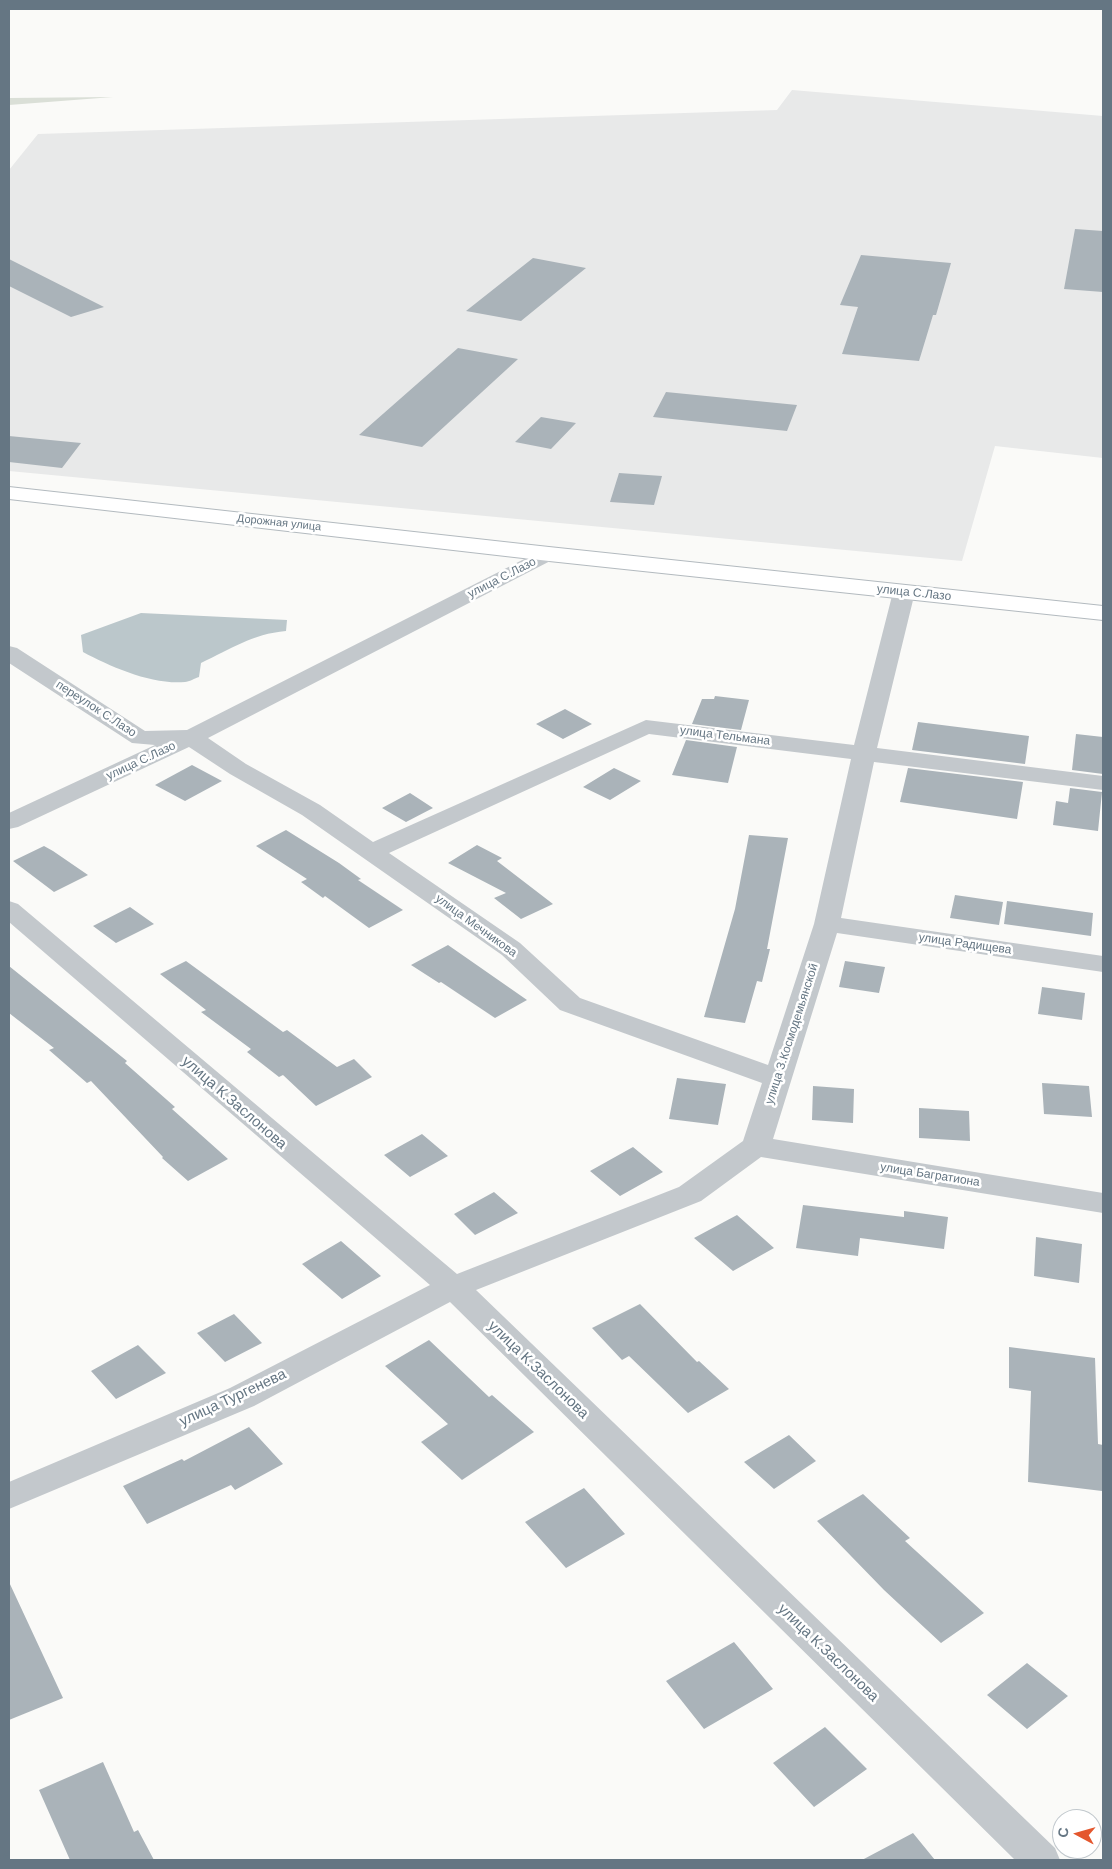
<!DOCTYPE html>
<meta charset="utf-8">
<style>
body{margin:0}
#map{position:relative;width:1112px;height:1869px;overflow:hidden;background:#fafaf8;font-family:Arial,sans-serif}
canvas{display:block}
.frame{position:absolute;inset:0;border:10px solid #657683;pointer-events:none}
.north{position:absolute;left:1052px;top:1809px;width:50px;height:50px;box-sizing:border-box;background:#fff;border:1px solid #c1c8cd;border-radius:50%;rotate:276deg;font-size:14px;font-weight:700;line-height:20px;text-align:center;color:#657683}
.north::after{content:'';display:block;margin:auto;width:18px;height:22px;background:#e4572e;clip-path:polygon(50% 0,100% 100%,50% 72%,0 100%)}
</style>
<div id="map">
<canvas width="1112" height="1869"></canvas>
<div class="frame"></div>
<div class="north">С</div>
</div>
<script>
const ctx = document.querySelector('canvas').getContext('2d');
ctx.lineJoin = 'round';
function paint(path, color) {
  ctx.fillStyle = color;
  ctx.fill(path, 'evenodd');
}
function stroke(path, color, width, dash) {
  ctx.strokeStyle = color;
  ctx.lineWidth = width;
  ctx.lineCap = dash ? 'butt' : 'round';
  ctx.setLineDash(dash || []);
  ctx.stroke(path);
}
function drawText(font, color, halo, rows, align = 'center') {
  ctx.font = font + ' Arial,sans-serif';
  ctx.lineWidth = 5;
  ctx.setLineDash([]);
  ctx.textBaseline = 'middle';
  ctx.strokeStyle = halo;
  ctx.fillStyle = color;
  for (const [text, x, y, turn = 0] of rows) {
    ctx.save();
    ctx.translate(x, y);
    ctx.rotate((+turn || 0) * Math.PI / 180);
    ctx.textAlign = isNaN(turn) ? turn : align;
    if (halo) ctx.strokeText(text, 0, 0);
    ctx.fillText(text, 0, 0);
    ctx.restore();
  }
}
const built = new Path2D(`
 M 792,90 L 1103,116 L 1103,458 L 995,446 L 962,561 L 9,471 L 9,170 L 38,134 L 777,110 Z`);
const green = new Path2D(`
 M 113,97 L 9,105 L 9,98 Z`);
const water = new Path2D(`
 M 141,613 L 287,620 L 286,631 C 252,634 231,649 201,663 L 199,677 C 195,678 189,682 185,682 C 152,685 111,667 83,652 L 81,635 Z`);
const building = new Path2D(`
 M 1075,229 L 1103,231 L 1103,292 L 1064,289 Z
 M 861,255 L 951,263 L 936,315 L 933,315 L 919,361 L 842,354 L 858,307 L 840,305 Z
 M 533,258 L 586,268 L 521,321 L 466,311 Z
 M 9,259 L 104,307 L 71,317 L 9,286 Z
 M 458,348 L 518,359 L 422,447 L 359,435 Z
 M 666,392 L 797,405 L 787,431 L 653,417 Z
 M 541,417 L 576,423 L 551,449 L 515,442 Z
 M 9,436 L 81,443 L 62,468 L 9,462 Z
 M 619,473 L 662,476 L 654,505 L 610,502 Z
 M 715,696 L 749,700 L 741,730 L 692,724 L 702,699 L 714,699 Z
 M 565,709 L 592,724 L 563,739 L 536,724 Z
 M 918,722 L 1029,736 L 1025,764 L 912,750 Z
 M 1076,734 L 1103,737 L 1103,774 L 1072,770 Z
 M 686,740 L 737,747 L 728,783 L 672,775 Z
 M 192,765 L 222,781 L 185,801 L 155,785 Z
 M 614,768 L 641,781 L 610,800 L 583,787 Z
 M 908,768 L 1023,782 L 1017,819 L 900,802 Z
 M 1070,788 L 1102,792 L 1098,831 L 1053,825 L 1056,801 L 1068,803 Z
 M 410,793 L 433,808 L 406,822 L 382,808 Z
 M 286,830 L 339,863 L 361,879 L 358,880 L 403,910 L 369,928 L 325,896 L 323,898 L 301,882 L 307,879 L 256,846 Z
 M 749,835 L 788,838 L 767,949 L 770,949 L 762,982 L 757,981 L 745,1023 L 704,1017 L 735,909 Z
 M 477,845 L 502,858 L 497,861 L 553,904 L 521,919 L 494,898 L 506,893 L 448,863 Z
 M 44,846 L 53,851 L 88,875 L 54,892 L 13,861 Z
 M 955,895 L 1003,902 L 999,925 L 950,918 Z
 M 1007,901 L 1093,913 L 1091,936 L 1004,924 Z
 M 130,907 L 154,924 L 116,943 L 93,926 Z
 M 448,945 L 527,1000 L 495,1018 L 441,982 L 439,983 L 411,965 Z
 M 186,961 L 283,1032 L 287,1030 L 337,1067 L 354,1059 L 372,1077 L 316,1106 L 283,1075 L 279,1077 L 247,1052 L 251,1049 L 201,1012 L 206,1010 L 160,974 Z
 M 845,961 L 885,967 L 879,993 L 839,987 Z
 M 9,966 L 127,1061 L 125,1063 L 175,1107 L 172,1109 L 228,1159 L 188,1181 L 162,1158 L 163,1157 L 91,1081 L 87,1083 L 49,1050 L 54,1048 L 9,1013 Z
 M 1042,987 L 1085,993 L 1082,1020 L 1038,1014 Z
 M 677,1078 L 726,1084 L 718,1125 L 669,1119 Z
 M 1042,1083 L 1089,1086 L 1092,1117 L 1044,1114 Z
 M 813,1086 L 854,1089 L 853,1123 L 812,1120 Z
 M 919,1108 L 969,1111 L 970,1141 L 919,1138 Z
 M 422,1134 L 448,1156 L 410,1177 L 384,1155 Z
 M 633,1147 L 663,1172 L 620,1196 L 590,1171 Z
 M 494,1192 L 518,1213 L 475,1235 L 454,1214 Z
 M 803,1205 L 904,1217 L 904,1211 L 948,1217 L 944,1249 L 860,1238 L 858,1256 L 796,1248 Z
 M 737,1215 L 774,1248 L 733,1271 L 694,1238 Z
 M 1036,1237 L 1082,1244 L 1079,1283 L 1034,1276 Z
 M 341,1241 L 381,1276 L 342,1299 L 302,1264 Z
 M 640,1304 L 697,1362 L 699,1361 L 729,1389 L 688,1413 L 629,1356 L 622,1360 L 592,1328 Z
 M 234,1314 L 262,1343 L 225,1362 L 197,1333 Z
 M 429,1340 L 489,1397 L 492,1395 L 534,1432 L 462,1480 L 421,1442 L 448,1424 L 385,1366 Z
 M 138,1345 L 166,1373 L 116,1399 L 91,1371 Z
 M 1009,1347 L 1095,1358 L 1098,1444 L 1103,1445 L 1102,1491 L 1028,1482 L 1031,1391 L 1009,1388 Z
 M 249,1427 L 283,1464 L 235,1490 L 231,1485 L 147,1524 L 123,1486 L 182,1459 L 184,1461 Z
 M 789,1435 L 816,1461 L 774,1489 L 744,1462 Z
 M 584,1488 L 625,1534 L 566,1568 L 525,1522 Z
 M 863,1494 L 910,1538 L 905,1541 L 984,1613 L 941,1643 L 884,1590 L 817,1521 Z
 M 9,1582 L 63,1698 L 9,1720 Z
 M 734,1642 L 773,1689 L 704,1729 L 666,1681 Z
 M 1027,1663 L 1068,1696 L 1027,1729 L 987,1695 Z
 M 825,1727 L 867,1769 L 814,1807 L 773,1763 Z
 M 103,1762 L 134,1832 L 138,1830 L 154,1860 L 70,1860 L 39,1790 Z
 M 913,1833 L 935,1860 L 862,1860 Z`);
const street = new Path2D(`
 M 549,548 L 556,550 L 559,554 L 556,558 L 208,738 L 246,764 L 320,805 L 373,842 L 646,720 L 854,745 L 893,592 L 896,587 L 904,586 L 912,587 L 915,592 L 877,748 L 1103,776 L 1103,790 L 874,762 L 841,918 L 1103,956 L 1103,972 L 837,933 L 773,1139 L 1103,1193 L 1103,1213 L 761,1157 L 701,1201 L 476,1290 L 1055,1848 L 1060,1860 L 1015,1860 L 450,1302 L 254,1406 L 9,1509 L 9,1482 L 230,1388 L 430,1285 L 9,922 L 9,901 L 18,904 L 457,1274 L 679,1187 L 743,1141 L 762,1083 L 560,1010 L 502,955 L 302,815 L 230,774 L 189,747 L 18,827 L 9,829 L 9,813 L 155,745 L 132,743 L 9,663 L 9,646 L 17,648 L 145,731 L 187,730 L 542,550 ZM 649,734 L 851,759 L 814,924 L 768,1065 L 580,998 L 520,943 L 389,853 Z`);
const secondary = new Path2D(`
 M 9,487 L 549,547 L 1103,606 L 1103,620 L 549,561 L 9,499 Z`);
const farStreetnames = [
 ["Дорожная улица",279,523,6]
];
const streetNames = [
 ["улица С.Лазо",502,578,-27],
 ["улица С.Лазо",914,593,6],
 ["переулок С.Лазо",96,709,33],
 ["улица Тельмана",725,736,7],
 ["улица С.Лазо",141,761,-25],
 ["улица Мечникова",476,926,36],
 ["улица Радищева",965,944,8],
 ["улица З.Космодемьянской",792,1034,-72],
 ["улица Багратиона",930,1175,9]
];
const nearStreetnames = [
 ["улица К.Заслонова",234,1103,41],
 ["улица К.Заслонова",538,1370,44],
 ["улица Тургенева",233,1398,-25],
 ["улица К.Заслонова",828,1653,44]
];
paint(built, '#e8e9e9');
paint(green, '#dadfd7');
paint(water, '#bbc7cb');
paint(building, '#aab3b9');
stroke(secondary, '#b3babf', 2);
paint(street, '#c3c8cc');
paint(secondary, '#fff');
drawText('11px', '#657683', '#fff', farStreetnames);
drawText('12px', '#657683', '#fff', streetNames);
drawText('15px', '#657683', '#fff', nearStreetnames);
</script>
